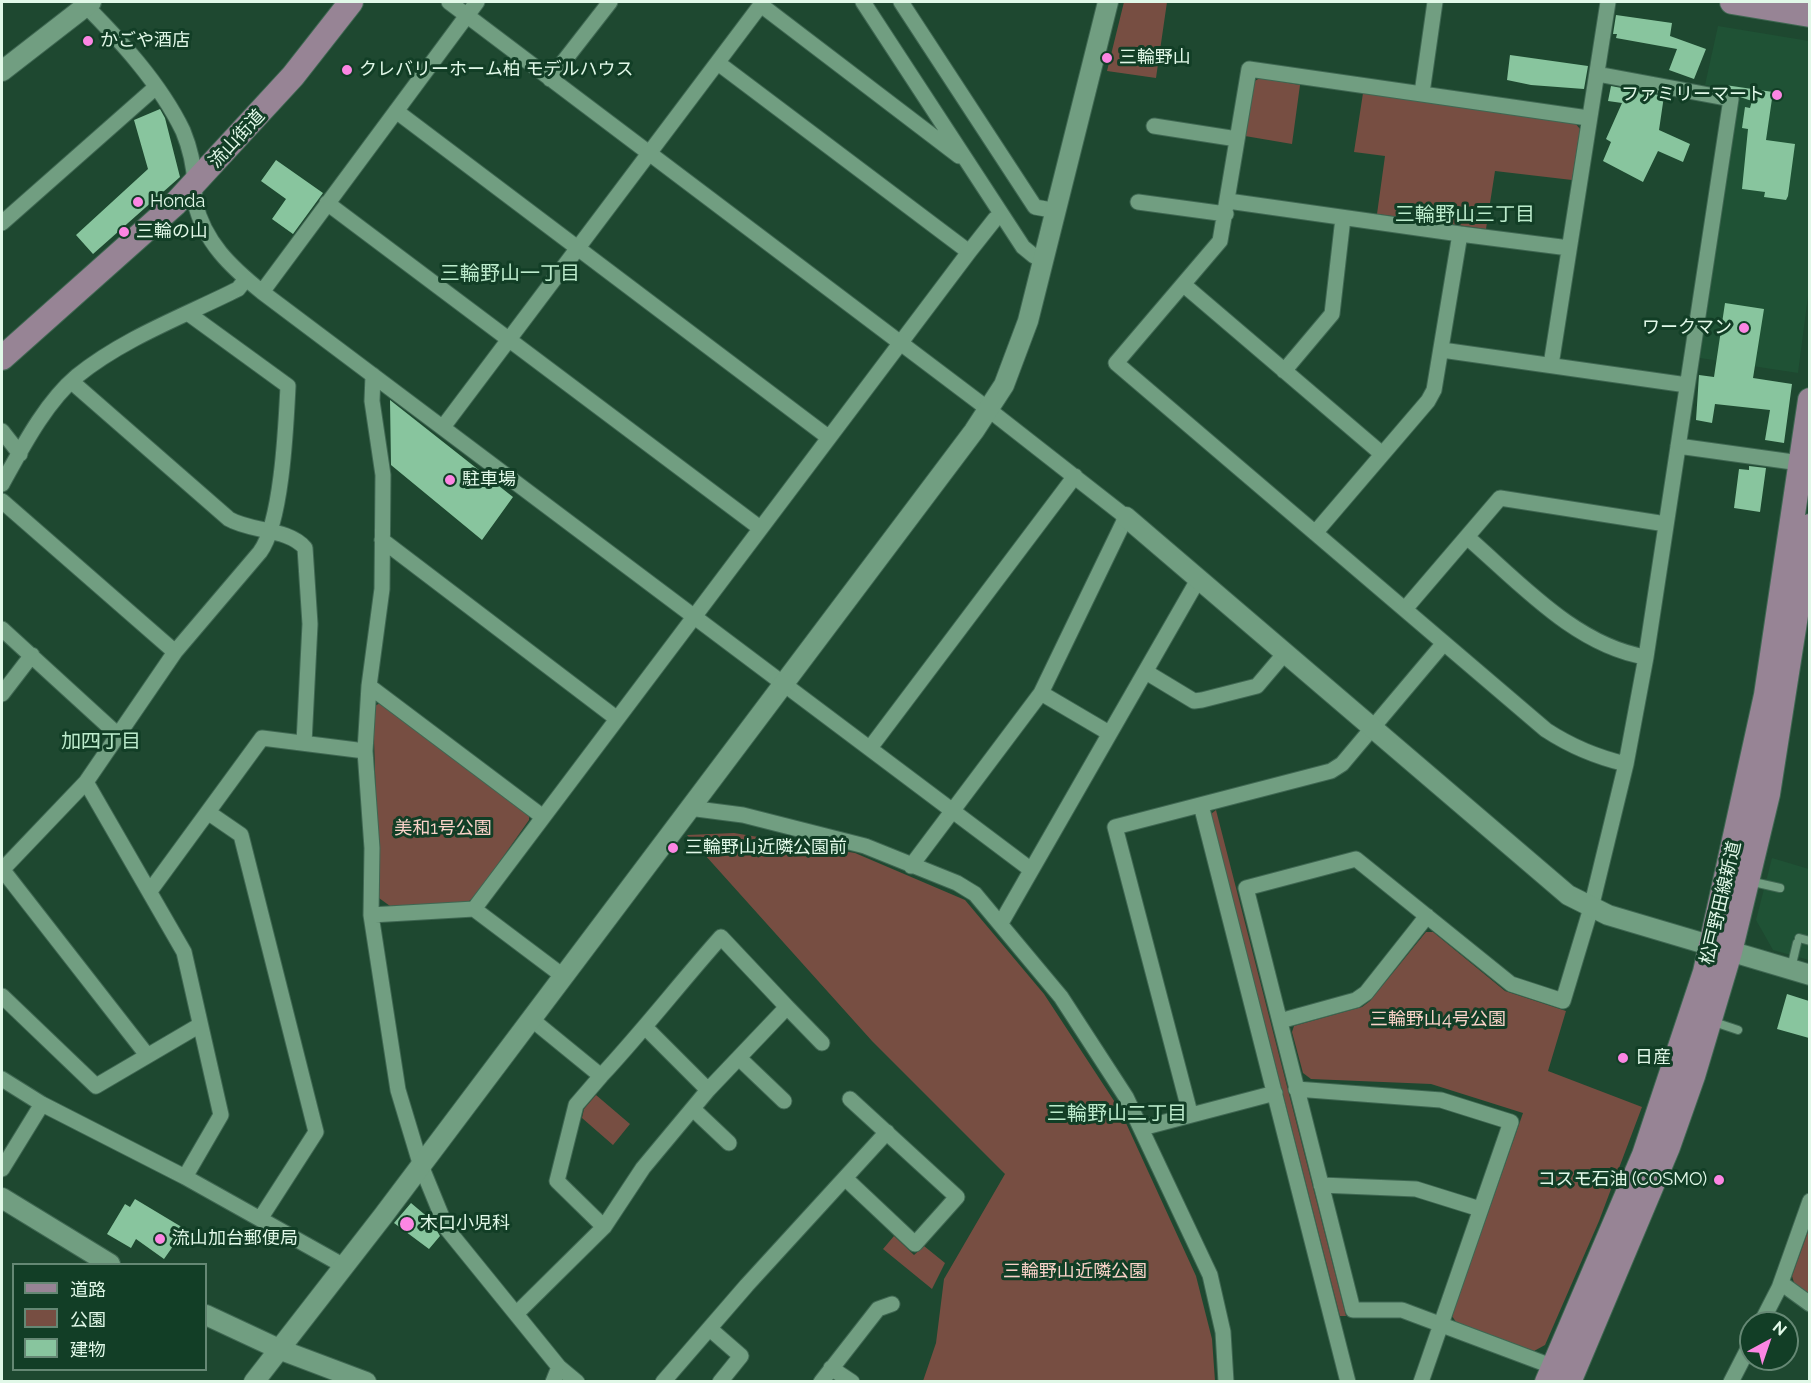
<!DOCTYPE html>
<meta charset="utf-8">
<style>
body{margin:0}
#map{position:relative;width:1811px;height:1383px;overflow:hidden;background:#1e4830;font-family:Raleway,"Noto Sans JP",sans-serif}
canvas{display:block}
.frame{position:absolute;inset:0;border:3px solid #e1f8e8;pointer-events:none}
.legend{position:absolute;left:12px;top:1263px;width:195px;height:108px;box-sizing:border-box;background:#123e26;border:2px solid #658874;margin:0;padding:8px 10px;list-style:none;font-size:18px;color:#e1f8e8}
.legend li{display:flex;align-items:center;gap:12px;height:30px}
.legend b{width:30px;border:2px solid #658874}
.north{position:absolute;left:1739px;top:1311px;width:60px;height:60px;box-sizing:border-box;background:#123e26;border:2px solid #658874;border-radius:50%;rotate:40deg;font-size:16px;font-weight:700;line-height:24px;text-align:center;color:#e1f8e8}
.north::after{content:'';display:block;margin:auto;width:21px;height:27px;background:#fc86e3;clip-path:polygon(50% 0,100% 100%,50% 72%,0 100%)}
</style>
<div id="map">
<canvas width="1811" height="1383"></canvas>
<div class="frame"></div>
<ul class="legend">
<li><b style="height:8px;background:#978495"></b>道路</li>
<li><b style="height:16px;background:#774e42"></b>公園</li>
<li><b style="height:16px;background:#88c59e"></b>建物</li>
</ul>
<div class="north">N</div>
</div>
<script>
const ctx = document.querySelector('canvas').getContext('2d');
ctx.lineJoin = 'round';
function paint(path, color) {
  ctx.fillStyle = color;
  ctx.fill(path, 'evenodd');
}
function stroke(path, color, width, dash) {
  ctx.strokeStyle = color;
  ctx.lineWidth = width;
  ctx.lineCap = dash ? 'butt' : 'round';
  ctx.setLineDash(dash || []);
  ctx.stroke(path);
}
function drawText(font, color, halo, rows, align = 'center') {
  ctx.font = font + ' Raleway,"Noto Sans JP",sans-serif';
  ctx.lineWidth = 6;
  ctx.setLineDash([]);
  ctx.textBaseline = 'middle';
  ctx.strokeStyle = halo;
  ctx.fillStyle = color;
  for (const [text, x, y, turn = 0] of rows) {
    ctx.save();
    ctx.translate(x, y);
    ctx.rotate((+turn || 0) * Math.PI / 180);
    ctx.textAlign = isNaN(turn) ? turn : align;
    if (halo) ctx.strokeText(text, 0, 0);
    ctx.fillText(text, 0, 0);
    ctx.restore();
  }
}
const built = new Path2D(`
 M 1718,26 L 1809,41 L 1810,281 L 1798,373 L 1700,358 L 1739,91 L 1705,85 Z
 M 1772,858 L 1809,869 L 1809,960 L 1773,950 L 1756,920 Z`);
const green = new Path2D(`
 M 1124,2 L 1167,2 L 1156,78 L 1107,71 Z
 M 1260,78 L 1300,85 L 1292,144 L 1245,136 L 1253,82 Z
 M 1363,93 L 1575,123 L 1580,129 L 1572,180 L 1495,171 L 1486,229 L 1377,214 L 1385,156 L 1354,152 Z
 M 382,702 L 529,812 L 529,820 L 474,898 L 464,904 L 390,906 L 379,898 L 373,707 Z
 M 1216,810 L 1346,1316 L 1340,1316 L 1211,814 Z
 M 734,833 L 855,853 L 965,900 L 1044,994 L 1120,1110 L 1196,1276 L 1212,1339 L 1215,1381 L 923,1381 L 936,1343 L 944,1279 L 1005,1174 L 872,1041 L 687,835 Z
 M 1426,932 L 1433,932 L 1505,991 L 1566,1011 L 1548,1071 L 1642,1107 L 1599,1221 L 1545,1345 L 1534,1351 L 1456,1322 L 1452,1316 L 1523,1113 L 1431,1084 L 1311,1079 L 1303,1073 L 1292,1032 L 1294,1026 L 1362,1007 L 1370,1001 Z
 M 596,1095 L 630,1124 L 613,1145 L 582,1118 L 584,1109 Z
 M 1809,1229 L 1809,1296 L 1795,1286 L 1792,1276 Z
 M 894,1236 L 914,1255 L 924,1246 L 945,1263 L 932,1289 L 883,1249 Z`);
const building = new Path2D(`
 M 1616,15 L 1672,23 L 1670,36 L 1706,49 L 1694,79 L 1669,70 L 1677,49 L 1616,38 L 1617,34 L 1613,34 Z
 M 1510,55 L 1588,66 L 1584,89 L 1531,85 L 1507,80 Z
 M 1725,85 L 1773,92 L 1766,140 L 1795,144 L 1788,196 L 1786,200 L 1764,197 L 1765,192 L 1742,189 L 1748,129 L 1742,128 L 1745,107 L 1750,108 L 1752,101 L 1740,97 L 1737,91 L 1724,88 Z
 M 1611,86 L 1664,96 L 1659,130 L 1690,144 L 1683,162 L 1658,151 L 1643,182 L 1603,161 L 1611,142 L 1606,139 L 1622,103 L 1608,101 Z
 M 160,109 L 165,118 L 180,177 L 93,254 L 76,235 L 148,169 L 134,120 Z
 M 276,160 L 323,193 L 293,234 L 272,219 L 286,199 L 261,181 Z
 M 1725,303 L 1764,309 L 1753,378 L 1792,384 L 1784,443 L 1765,440 L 1770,410 L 1715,404 L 1712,423 L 1696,420 L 1699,375 L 1714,377 Z
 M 390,400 L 513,497 L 482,540 L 391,465 Z
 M 1749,466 L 1766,468 L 1760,512 L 1734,508 L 1739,469 L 1749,470 Z
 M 1787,994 L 1809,1001 L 1809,1038 L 1777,1029 Z
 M 135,1199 L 185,1229 L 164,1259 L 136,1239 L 131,1248 L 107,1234 L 125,1204 L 130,1207 Z
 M 411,1203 L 430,1219 L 440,1236 L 429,1249 L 394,1223 Z`);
const service = new Path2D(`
 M 1749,881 L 1780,888
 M 1799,938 L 1810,941
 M 1791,968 L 1797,943
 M 1711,1021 L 1738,1030`);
const minor = new Path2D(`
 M 82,2 C 119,39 160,83 183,131 C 190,148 194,166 195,184 C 195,190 194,196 195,202 C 204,242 231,267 262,292 L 1030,869
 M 449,2 L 988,409 L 1126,517 L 1041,693 L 911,866
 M 863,2 L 1023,247 L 1034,256 L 1045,259
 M 901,2 L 1035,207 L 1057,211
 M 761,5 L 959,156
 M 718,63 L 969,252
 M 550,79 L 610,2
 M 1422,93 L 1435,2
 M 396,111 L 828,437
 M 1588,118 L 1249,69 L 1220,241 L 1116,363 L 1546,730 C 1572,747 1596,757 1626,764
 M 1154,126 L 1237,139
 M 1228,201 L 1460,234 L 1434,390 L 1428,401 L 1315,533
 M 1138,202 L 1226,214
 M 327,203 L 760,528
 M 2,223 L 156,87
 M 1460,234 L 1569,248
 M 1184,285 L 1382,454
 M 262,292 L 477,2
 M 1442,350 L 1687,385
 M 1551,365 L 1608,2
 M 1284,371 L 1332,314 L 1343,218
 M 373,375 L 372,401 L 383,475 L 382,589 L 369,686 L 365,751 L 372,848 L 371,915 L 398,1090 L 420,1163 L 447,1229 L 559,1367 L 577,1382
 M 72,382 L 229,519 C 251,532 288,528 305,548 L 310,624 L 304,743
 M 443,427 L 763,2
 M 2,431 L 20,454
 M 1678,446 L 1800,463
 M 2,484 C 22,448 45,403 77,376 C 124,338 184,316 238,289 L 246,279
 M 2,501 L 175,652
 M 1467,537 C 1519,582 1576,646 1646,657
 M 382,540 L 616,718
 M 1405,609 L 1500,498 L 1666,524
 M 2,629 L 118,735
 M 1146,672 L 1194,701 L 1202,700 L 1257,686 L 1285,653
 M 369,686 L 543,817
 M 1041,693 L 1109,733
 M 2,694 L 32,655
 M 870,748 L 1075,476
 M 86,782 L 184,952 L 221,1115 L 185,1177
 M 1201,805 L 1348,1382
 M 689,808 L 743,815 L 865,846 L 957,883 L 975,894 L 1061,997 L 1126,1097 L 1210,1275 L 1223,1332 L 1226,1382
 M 209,813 L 241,835 L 316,1132 L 260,1219
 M 2,869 L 147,1055
 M 2,870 L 86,782 L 175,652 L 260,552 C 282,522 286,425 288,386 L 189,314
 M 150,891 L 262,738 L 365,751
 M 474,909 L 969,252 L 995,219 L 1002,215
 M 371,915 L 474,909 L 563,976
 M 1001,923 L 1199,578
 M 2,996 L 96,1086 L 200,1025
 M 787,1007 L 822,1043
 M 530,1018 L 601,1076 L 576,1105 L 557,1181 L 604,1227 L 643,1168 L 708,1090 L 646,1028
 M 1280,1021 L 1356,1000 L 1366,993 L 1427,916
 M 739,1058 L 784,1101
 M 601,1076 C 643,1031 680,983 721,937 L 787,1007 L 708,1090
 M 2,1079 L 42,1104 L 185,1177 L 344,1266
 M 1296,1089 L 1441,1100 L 1511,1122 L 1421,1382
 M 693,1109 L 729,1143
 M 1190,1113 L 1115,827 L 1331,771 L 1342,764 L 1444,643
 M 1142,1128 L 1275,1093
 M 2,1169 L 42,1104
 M 846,1179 L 915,1244 L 957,1197 L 850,1099
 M 1321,1185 L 1416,1189 L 1480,1209
 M 1781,1283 L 1810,1304
 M 516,1314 L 604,1227
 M 1761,1323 L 1779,1288 L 1810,1201
 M 710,1329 L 741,1356 L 720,1382
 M 1554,1367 L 1402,1310 L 1353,1310 L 1246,888 L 1356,859 L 1511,984 L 1563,1001 L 1591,908 L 1626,764 L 1646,657 L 1731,99 L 1597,74
 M 831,1368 L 852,1382
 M 553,1382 L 559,1367
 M 663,1382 L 747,1285 L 887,1132
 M 821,1382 L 878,1309 L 892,1304
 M 1731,1382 L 1751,1343`);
const tertiary = new Path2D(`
 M 2,71 L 91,2
 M 1126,517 L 1568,895 L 1608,915 L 1810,975
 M 2,1198 L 110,1264
 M 206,1315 L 281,1350 L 366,1382
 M 254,1382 L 383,1216 L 974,431 L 1004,385 L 1028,321 L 1108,2`);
const primary = new Path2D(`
 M 1732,2 L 1810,15
 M 2,358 L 175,204 L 293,76 L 351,2
 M 1547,1382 L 1644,1155 L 1705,972 L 1766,695 L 1810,400
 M 1569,1382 L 1668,1147 L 1693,1076 L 1730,952 L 1768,794 L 1810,526`);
const markers = [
 [88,41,6,"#fc86e3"],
 [1107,58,6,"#fc86e3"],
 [347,70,6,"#fc86e3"],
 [1777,95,6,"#fc86e3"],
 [138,202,6,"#fc86e3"],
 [124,232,6,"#fc86e3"],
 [1744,328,6,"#fc86e3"],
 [450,480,6,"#fc86e3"],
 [673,848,6,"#fc86e3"],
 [1623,1058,6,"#fc86e3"],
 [1719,1180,6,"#fc86e3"],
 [407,1224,8,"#fc86e3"],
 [160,1239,6,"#fc86e3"]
];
const poiNames = [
 ["かごや酒店",100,41],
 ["三輪野山",1119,58],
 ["クレバリーホーム柏 モデルハウス",359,70],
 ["ファミリーマート",1765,95,"right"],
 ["Honda",150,202],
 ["三輪の山",136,232],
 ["ワークマン",1732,328,"right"],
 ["駐車場",462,480],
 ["三輪野山近隣公園前",685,848],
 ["日産",1635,1058],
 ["コスモ石油 (COSMO)",1707,1180,"right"],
 ["木口小児科",420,1224],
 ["流山加台郵便局",172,1239]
];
const streetNames = [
 ["流山街道",237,139,-47],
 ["松戸野田線新道",1721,903,-77]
];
const parkNames = [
 ["美和1号公園",443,829],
 ["三輪野山4号公園",1438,1020],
 ["三輪野山近隣公園",1075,1272]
];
const neighbourhoodNames = [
 ["三輪野山三丁目",1465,215],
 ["三輪野山一丁目",510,274],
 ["加四丁目",101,742],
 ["三輪野山二丁目",1117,1114]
];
paint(built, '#1f5235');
paint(green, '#774e42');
paint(building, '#88c59e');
stroke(service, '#3f6752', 10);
stroke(minor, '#3f6752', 17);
stroke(tertiary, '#3f6752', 22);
stroke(primary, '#3f6752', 26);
stroke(service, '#719e81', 8);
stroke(minor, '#719e81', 15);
stroke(tertiary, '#719e81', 20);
stroke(primary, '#978495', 24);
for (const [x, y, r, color] of markers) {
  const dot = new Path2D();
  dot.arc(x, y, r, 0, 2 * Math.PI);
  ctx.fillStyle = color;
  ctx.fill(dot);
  stroke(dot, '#123e26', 2);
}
drawText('18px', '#e1f8e8', '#123e26', poiNames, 'left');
drawText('18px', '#e1f8e8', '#123e26', streetNames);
drawText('18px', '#f9d2c8', '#123e26', parkNames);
drawText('20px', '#bcebcc', '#123e26', neighbourhoodNames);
</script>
